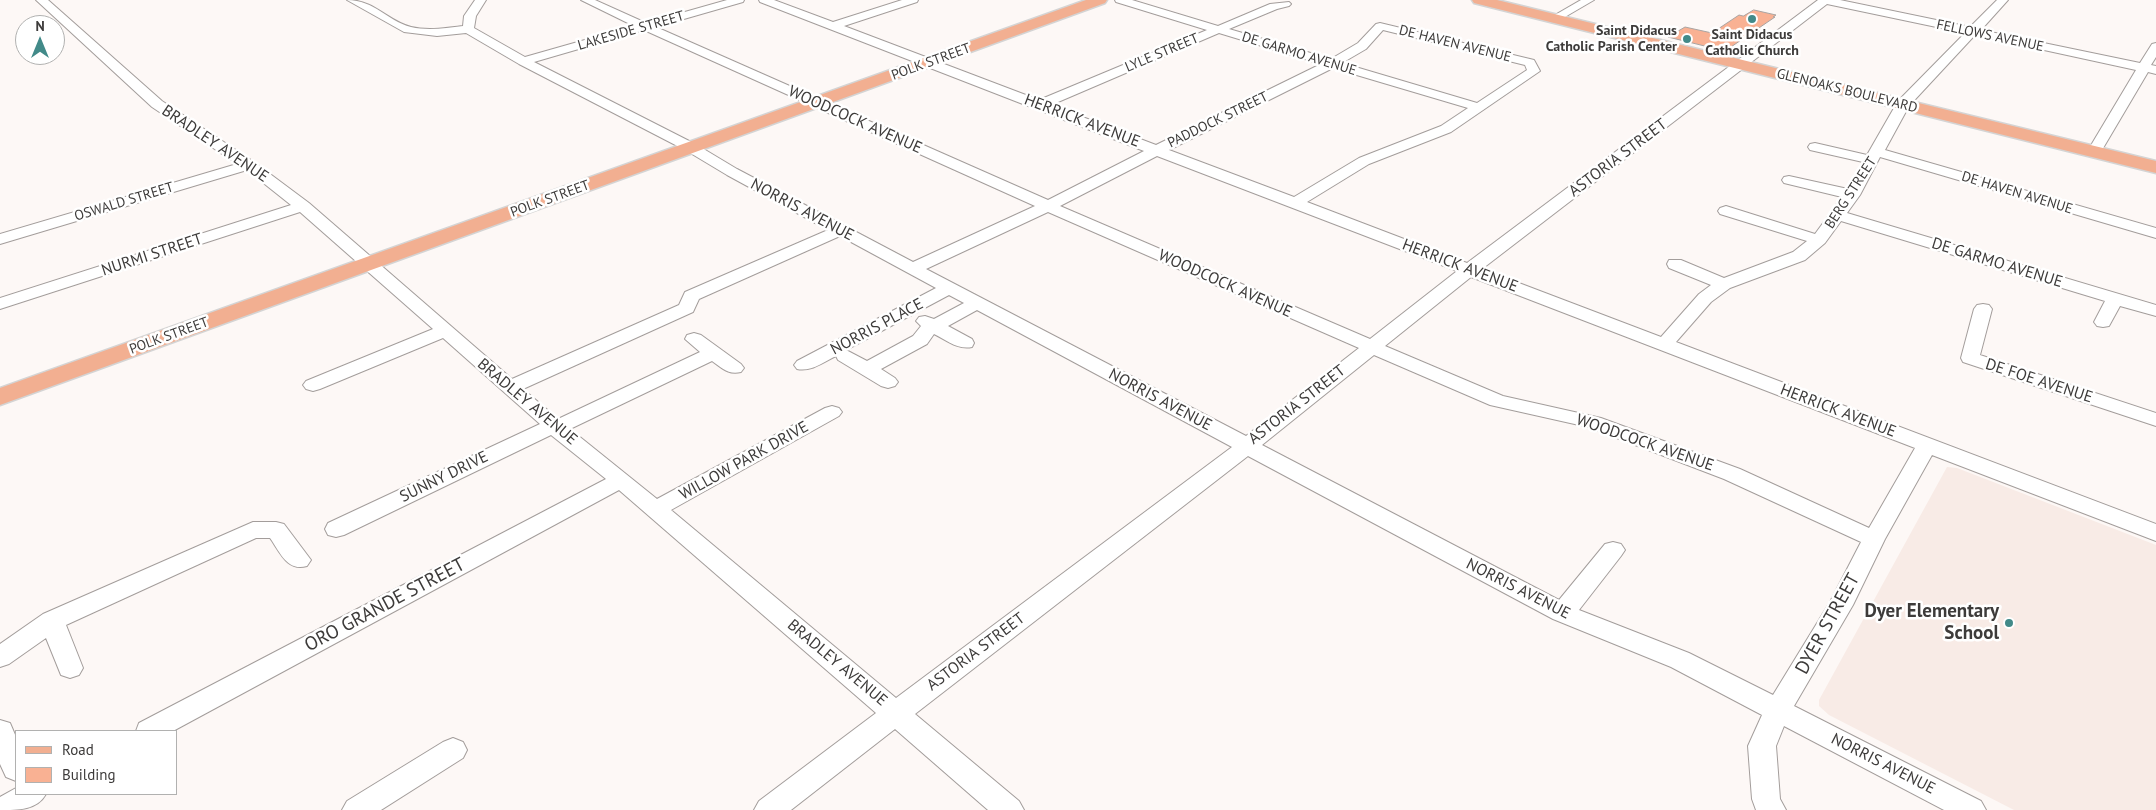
<!DOCTYPE html>
<style>
body{margin:0}
#map{position:relative;width:2156px;height:810px;overflow:hidden;background:#fdf8f6;font-family:"PT Sans",sans-serif}
canvas{display:block}
.legend{position:absolute;left:15px;top:730px;width:162px;height:65px;box-sizing:border-box;background:#fff;border:1px solid #b1b1b0;margin:0;padding:6px 9px;list-style:none;font-size:15px;color:#3d3b3a}
.legend li{display:flex;align-items:center;gap:10px;height:25px}
.legend b{width:25px;border:1px solid #b1b1b0}
.north{position:absolute;left:15px;top:15px;width:50px;height:50px;box-sizing:border-box;background:#fff;border:1px solid #b1b1b0;border-radius:50%;rotate:0deg;font-size:14px;font-weight:700;line-height:20px;text-align:center;color:#3d3b3a}
.north::after{content:'';display:block;margin:auto;width:18px;height:22px;background:#428a89;clip-path:polygon(50% 0,100% 100%,50% 72%,0 100%)}
</style>
<div id="map">
<canvas width="2156" height="810"></canvas>
<ul class="legend">
<li><b style="height:6px;background:#f2af91"></b>Road</li>
<li><b style="height:14px;background:#f9b193"></b>Building</li>
</ul>
<div class="north">N</div>
</div>
<script>
const ctx = document.querySelector('canvas').getContext('2d');
ctx.lineJoin = 'round';
function paint(path, color) {
  ctx.fillStyle = color;
  ctx.fill(path, 'evenodd');
}
function stroke(path, color, width, dash) {
  ctx.strokeStyle = color;
  ctx.lineWidth = width;
  ctx.lineCap = dash ? 'butt' : 'round';
  ctx.setLineDash(dash || []);
  ctx.stroke(path);
}
function drawText(font, color, halo, rows, align = 'center') {
  ctx.font = font + ' "PT Sans",sans-serif';
  ctx.lineWidth = 5;
  ctx.setLineDash([]);
  ctx.textBaseline = 'middle';
  ctx.strokeStyle = halo;
  ctx.fillStyle = color;
  for (const [text, x, y, turn = 0] of rows) {
    ctx.save();
    ctx.translate(x, y);
    ctx.rotate((+turn || 0) * Math.PI / 180);
    ctx.textAlign = isNaN(turn) ? turn : align;
    if (halo) ctx.strokeText(text, 0, 0);
    ctx.fillText(text, 0, 0);
    ctx.restore();
  }
}
const built = new Path2D(`
 M 1947,467 L 1957,468 L 2156,545 L 2156,810 L 2014,810 L 1829,715 L 1819,706 L 1819,700 Z`);
const building = new Path2D(`
 M 1754,10 L 1776,15 L 1773,17 L 1775,17 L 1725,51 L 1668,37 L 1685,27 L 1712,33 L 1739,15 L 1743,16 Z`);
const minor = new Path2D(`
 M 36,0 L 48,0 L 162,101 L 254,162 L 309,203 L 512,379 L 679,305 L 685,292 L 828,230 L 727,175 L 687,151 L 519,64 L 466,33 L 437,36 L 404,32 L 347,0 C 375,0 387,21 411,27 C 428,31 446,28 463,26 L 464,16 L 475,0 L 486,0 L 476,16 L 474,28 L 525,57 L 634,26 L 581,0 L 595,0 L 646,23 L 727,0 L 744,0 L 743,2 L 656,27 L 1048,200 L 1144,151 L 760,2 L 759,0 L 774,0 L 833,22 L 902,0 L 918,0 L 917,2 L 844,26 L 1039,100 L 1207,30 L 1116,2 L 1115,0 L 1132,0 L 1218,26 L 1270,4 L 1289,2 L 1291,4 L 1289,6 L 1277,9 L 1229,29 L 1331,59 L 1358,43 L 1376,24 L 1380,23 L 1534,60 L 1540,71 L 1451,132 L 1369,164 L 1307,202 L 1467,263 L 1818,0 L 1840,0 L 1970,27 L 1997,0 L 2008,0 L 1981,30 L 2140,63 L 2152,44 L 2156,43 L 2156,57 L 2151,65 L 2156,66 L 2156,74 L 2148,72 L 2099,155 L 2089,155 L 2087,152 L 2136,70 L 1975,35 L 1909,106 L 1885,150 L 2156,228 L 2156,238 L 1880,157 L 1860,195 L 1847,213 L 2156,305 L 2156,316 L 2120,306 L 2109,326 L 2103,327 L 2097,326 L 2094,322 L 2105,301 L 1841,221 L 1825,243 L 1805,260 L 1730,288 L 1711,302 L 1676,342 L 2156,524 L 2156,541 L 1932,455 L 1885,539 L 1853,605 L 1794,706 L 1981,801 L 1986,810 L 1944,810 L 1784,726 L 1776,746 L 1780,799 L 1786,810 L 1756,810 L 1752,799 L 1748,746 L 1762,715 L 1671,667 L 1553,619 L 1248,456 L 915,714 L 1019,801 L 1024,810 L 988,810 L 895,729 L 791,810 L 754,810 L 759,801 L 876,713 L 619,490 L 173,731 L 136,731 L 139,723 L 606,479 L 551,435 L 344,535 L 336,537 L 328,535 L 325,529 L 328,523 L 540,424 L 443,338 L 320,389 L 313,391 L 306,389 L 303,385 L 306,381 L 433,329 L 300,212 L 0,309 L 0,298 L 291,205 L 247,170 L 0,244 L 0,234 L 237,164 L 152,107 ZM 1827,4 L 1965,33 L 1898,101 L 1867,155 L 1815,143 L 1810,144 L 1808,147 L 1810,150 L 1863,162 L 1848,189 L 1789,176 L 1784,177 L 1782,180 L 1784,183 L 1842,197 L 1815,234 L 1726,206 L 1720,208 L 1718,211 L 1720,214 L 1807,241 L 1793,252 L 1724,278 L 1681,260 L 1669,260 L 1667,264 L 1669,268 L 1711,285 L 1699,294 L 1661,337 L 1482,269 ZM 644,30 L 1035,206 L 913,262 L 737,169 L 697,145 L 534,62 ZM 1383,30 L 1525,65 L 1527,70 L 1477,103 L 1342,63 L 1366,49 ZM 1219,33 L 1321,64 L 1156,145 L 1051,105 ZM 1333,68 L 1468,108 L 1441,126 L 1359,158 L 1294,197 L 1169,150 ZM 1157,156 L 1457,271 L 1370,339 L 1060,206 ZM 1048,212 L 1359,348 L 1246,436 L 926,269 ZM 840,236 L 936,288 L 797,361 L 794,365 L 797,369 C 811,372 824,362 836,356 L 838,360 L 881,386 L 888,388 L 895,386 L 898,382 L 895,378 L 881,369 L 927,344 L 934,334 C 946,340 958,350 972,347 L 974,343 L 972,339 L 948,326 L 977,310 L 1232,447 L 896,698 L 671,510 L 839,416 L 842,412 L 839,408 L 832,406 L 825,408 L 657,499 L 570,429 L 712,361 C 722,368 728,375 741,372 L 744,368 L 741,364 L 701,335 L 694,333 L 687,335 L 685,339 L 700,352 L 558,419 L 523,389 L 693,312 L 699,299 ZM 1471,277 L 1915,448 L 1869,528 L 1740,469 L 1601,418 L 1503,396 L 1385,346 ZM 949,295 L 964,303 L 934,319 L 925,316 L 919,317 L 916,321 L 921,326 L 913,336 L 867,361 L 846,350 ZM 1374,355 L 1490,405 L 1588,427 L 1724,479 L 1861,542 L 1830,602 L 1773,695 L 1689,653 L 1579,610 L 1621,556 L 1625,550 L 1621,544 L 1613,542 L 1605,544 L 1559,600 L 1262,445 Z
 M 1581,0 L 1594,0 L 1558,21 L 1554,22 L 1548,19 Z
 M 1983,304 L 1989,305 L 1992,309 L 1980,355 L 2156,413 L 2156,426 L 1963,362 L 1961,358 L 1974,309 L 1977,305 Z
 M 253,522 L 276,522 L 284,524 L 311,560 L 307,566 C 287,572 280,552 270,538 L 256,538 L 66,625 L 83,668 L 79,675 L 70,678 L 61,675 L 46,638 L 9,664 L 0,667 L 0,644 L 43,614 Z
 M 0,720 L 10,723 L 16,737 L 16,781 L 6,777 L 0,764 Z
 M 453,738 L 463,742 L 467,750 L 463,758 L 381,810 L 342,810 L 347,801 L 443,742 Z
 M 16,788 L 16,794 L 46,794 C 37,810 19,810 0,810 L 0,797 Z`);
const major = new Path2D(`
 M 1086,0 L 1107,0 L 1105,3 L 0,405 L 0,388 Z
 M 1472,0 L 1497,0 L 2156,161 L 2156,173 L 1474,3 Z`);
const markers = [
 [1752,19,5,"#428a89"],
 [1687,39,5,"#428a89"],
 [2009,623,5,"#428a89"]
];
const farStreetnames = [
 ["LAKESIDE STREET",631,31,-16],
 ["FELLOWS AVENUE",1990,36,12],
 ["DE HAVEN AVENUE",1455,44,14],
 ["LYLE STREET",1162,53,-23],
 ["DE GARMO AVENUE",1299,54,17],
 ["POLK STREET",931,62,-20],
 ["GLENOAKS BOULEVARD",1847,91,14],
 ["PADDOCK STREET",1218,120,-26],
 ["BERG STREET",1851,193,-57],
 ["DE HAVEN AVENUE",2017,193,17],
 ["POLK STREET",550,199,-20],
 ["OSWALD STREET",124,202,-17],
 ["POLK STREET",169,336,-20]
];
const farPoinames = [
 ["Saint Didacus",1677,31],
 ["Catholic Parish Center",1677,47],
 ["Saint Didacus",1752,35,"center"],
 ["Catholic Church",1752,51,"center"]
];
const streetNames = [
 ["WOODCOCK AVENUE",855,120,24],
 ["HERRICK AVENUE",1082,121,21],
 ["BRADLEY AVENUE",215,144,34],
 ["ASTORIA STREET",1618,158,-37],
 ["NORRIS AVENUE",802,210,28],
 ["NURMI STREET",152,255,-18],
 ["DE GARMO AVENUE",1997,263,17],
 ["HERRICK AVENUE",1460,266,21],
 ["WOODCOCK AVENUE",1225,284,24],
 ["NORRIS PLACE",877,327,-28],
 ["DE FOE AVENUE",2039,381,18],
 ["NORRIS AVENUE",1160,400,28],
 ["BRADLEY AVENUE",527,402,40],
 ["ASTORIA STREET",1297,405,-38],
 ["HERRICK AVENUE",1838,411,21],
 ["WOODCOCK AVENUE",1645,443,19],
 ["WILLOW PARK DRIVE",744,461,-29],
 ["SUNNY DRIVE",444,477,-26],
 ["NORRIS AVENUE",1518,589,27],
 ["ASTORIA STREET",976,652,-37],
 ["BRADLEY AVENUE",837,663,40],
 ["NORRIS AVENUE",1883,764,27]
];
const nearStreetnames = [
 ["ORO GRANDE STREET",385,605,-28],
 ["DYER STREET",1828,624,-61]
];
const nearPoinames = [
 ["Dyer Elementary",1999,612],
 ["School",1999,634]
];
paint(built, '#f8ebe6');
paint(building, '#f9b193');
stroke(building, '#a9a4a2', 1);
stroke(minor, '#a39d9b', 2);
stroke(major, '#d4d4d4', 3);
paint(minor, '#fff');
paint(major, '#f2af91');
for (const [x, y, r, color] of markers) {
  const dot = new Path2D();
  dot.arc(x, y, r, 0, 2 * Math.PI);
  ctx.fillStyle = color;
  ctx.fill(dot);
  stroke(dot, '#fff', 2);
}
drawText('14px', '#3d3b3a', '#fff', farStreetnames);
drawText('bold 14px', '#3d3b3a', '#fff', farPoinames, 'right');
drawText('16px', '#3d3b3a', '#fff', streetNames);
drawText('19px', '#3d3b3a', '#fff', nearStreetnames);
drawText('bold 19px', '#3d3b3a', '#fff', nearPoinames, 'right');
</script>
